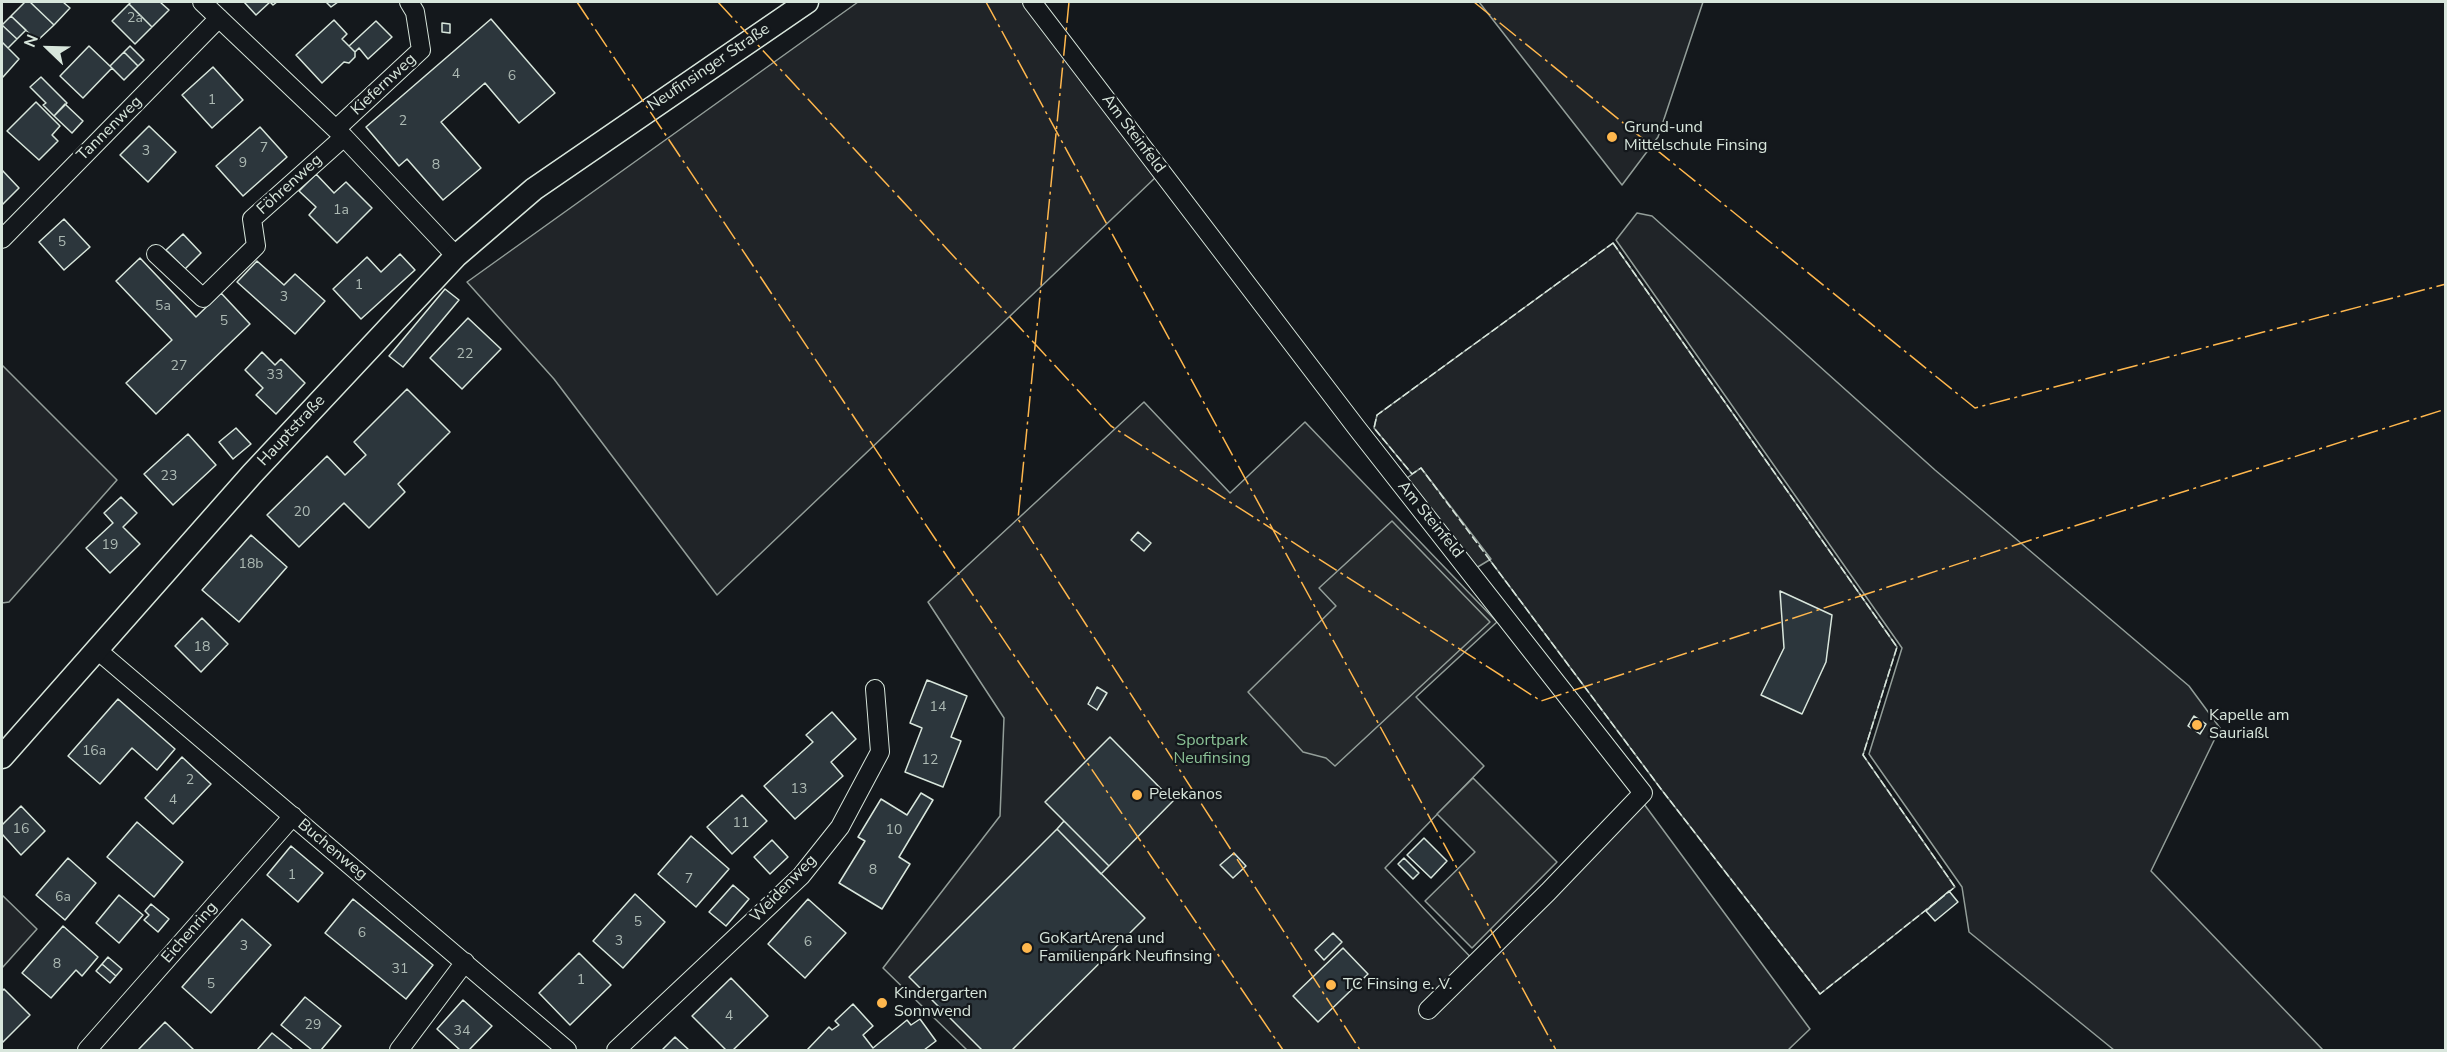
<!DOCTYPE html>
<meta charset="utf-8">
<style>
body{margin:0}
#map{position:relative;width:2447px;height:1052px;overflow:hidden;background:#14181c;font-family:"Nunito Sans",sans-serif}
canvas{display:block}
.frame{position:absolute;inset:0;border:3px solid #d8e6dc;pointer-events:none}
.north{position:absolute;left:18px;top:18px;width:60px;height:60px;-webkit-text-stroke:4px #14181c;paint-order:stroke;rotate:293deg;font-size:16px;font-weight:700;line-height:24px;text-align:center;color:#d8e6dc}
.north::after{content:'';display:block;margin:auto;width:21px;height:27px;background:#d8e6dc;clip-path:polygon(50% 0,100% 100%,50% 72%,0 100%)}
</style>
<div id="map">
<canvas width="2447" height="1052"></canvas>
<div class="frame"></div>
<div class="north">N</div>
</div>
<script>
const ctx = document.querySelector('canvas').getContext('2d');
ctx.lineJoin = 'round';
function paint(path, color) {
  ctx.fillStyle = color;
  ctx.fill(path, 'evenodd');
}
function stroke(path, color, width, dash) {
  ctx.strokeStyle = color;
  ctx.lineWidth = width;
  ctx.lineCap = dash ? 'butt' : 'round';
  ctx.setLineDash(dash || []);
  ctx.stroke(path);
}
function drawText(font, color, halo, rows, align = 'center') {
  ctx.font = font + ' "Nunito Sans",sans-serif';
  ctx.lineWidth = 4.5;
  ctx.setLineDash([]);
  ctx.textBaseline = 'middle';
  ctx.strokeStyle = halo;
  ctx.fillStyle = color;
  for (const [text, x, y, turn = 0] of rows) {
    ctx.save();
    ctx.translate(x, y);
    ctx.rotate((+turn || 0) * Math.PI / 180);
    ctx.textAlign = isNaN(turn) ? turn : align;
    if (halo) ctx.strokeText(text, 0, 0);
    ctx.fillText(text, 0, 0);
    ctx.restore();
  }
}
const green = new Path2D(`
 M 858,2 L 1022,2 L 1156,177 L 717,595 L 554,379 L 467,282 Z
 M 1479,2 L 1703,2 L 1658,137 L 1622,185 Z
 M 1637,213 L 1652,216 L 1935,470 L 2189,686 L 2220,728 L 2151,871 L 2323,1050 L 2114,1050 L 1969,932 L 1962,887 L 1869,754 L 1902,648 L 1616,240 Z
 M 1613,243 L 1897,647 L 1863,755 L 1955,887 L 1820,994 L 1661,789 L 1421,468 L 1412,474 L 1374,428 L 1377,415 Z
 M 2,365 L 117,480 L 9,602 L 2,603 Z
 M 1144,402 L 1230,493 L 1305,422 L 1497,622 L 1416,697 L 1484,766 L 1385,868 L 1481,968 L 1644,804 L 1810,1029 L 1788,1050 L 967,1050 L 883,968 L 1000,816 L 1004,718 L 928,602 Z
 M 2,895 L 37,929 L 2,968 Z`);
const parking = new Path2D(`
 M 1421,468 L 1491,559 L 1471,571 L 1400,483 Z
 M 1392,521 L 1490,622 L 1335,766 L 1326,758 L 1303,752 L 1248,692 L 1336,606 L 1319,588 Z
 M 1473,778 L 1557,862 L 1472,948 L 1425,901 L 1475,852 L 1437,814 Z`);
const building = new Path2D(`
 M 25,2 L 30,2 L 54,25 L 37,41 L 11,16 Z
 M 30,2 L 63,2 L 70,8 L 54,25 Z
 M 131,2 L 160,2 L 169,10 L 152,27 L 129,4 Z
 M 244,2 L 277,2 L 273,5 L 270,2 L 256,15 Z
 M 326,2 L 338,2 L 331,7 Z
 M 129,4 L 152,27 L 135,44 L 112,21 Z
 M 11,16 L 26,30 L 17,39 L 2,25 Z
 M 491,19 L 555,93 L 519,123 L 485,83 L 441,122 L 481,168 L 443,200 L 407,159 L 399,166 L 366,127 Z
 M 334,20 L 347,34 L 342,39 L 355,52 L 355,57 L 349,63 L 344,62 L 322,83 L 296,55 Z
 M 376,21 L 392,37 L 368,59 L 359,48 L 355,52 L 349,46 Z
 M 442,23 L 450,24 L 450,33 L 442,32 Z
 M 2,25 L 17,39 L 8,48 L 2,42 Z
 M 2,42 L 19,59 L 3,77 L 2,75 Z
 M 89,46 L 112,68 L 83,98 L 60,76 Z
 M 130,46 L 144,60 L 138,66 L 124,52 Z
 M 124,52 L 138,66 L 124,80 L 110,66 Z
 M 213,67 L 243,100 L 212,128 L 182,95 Z
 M 41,77 L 67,103 L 54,116 L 43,105 L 46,103 L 30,87 Z
 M 36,102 L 60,126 L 52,135 L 58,141 L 39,160 L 7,131 Z
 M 65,104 L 83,121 L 72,133 L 54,116 Z
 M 149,126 L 176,152 L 148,182 L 120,155 Z
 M 260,127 L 287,157 L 243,196 L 216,166 Z
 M 2,170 L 19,188 L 2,205 Z
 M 316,174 L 334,193 L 346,182 L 372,208 L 337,243 L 309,215 L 316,207 L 299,191 Z
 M 64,219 L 90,247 L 64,270 L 39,242 Z
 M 183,234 L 201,253 L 185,269 L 166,250 Z
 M 400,254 L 415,270 L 361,319 L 333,289 L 367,257 L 381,272 Z
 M 140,258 L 196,317 L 221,293 L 250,324 L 156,414 L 126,383 L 172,340 L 116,281 Z
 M 257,261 L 284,285 L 295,274 L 325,301 L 295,334 L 237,282 Z
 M 445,289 L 459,300 L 403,367 L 389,356 Z
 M 468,318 L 501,349 L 462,389 L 430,358 Z
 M 262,352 L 275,365 L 281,359 L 305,383 L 276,414 L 256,395 L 263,388 L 245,370 Z
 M 407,389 L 450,432 L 398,484 L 405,492 L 369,528 L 344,503 L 299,547 L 267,515 L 327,456 L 345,475 L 366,455 L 354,442 Z
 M 236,428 L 251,444 L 233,459 L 219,442 Z
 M 188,434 L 216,465 L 173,505 L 144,474 Z
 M 121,497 L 137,513 L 123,527 L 140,544 L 110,573 L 86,548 L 113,523 L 104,513 Z
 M 1138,532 L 1151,543 L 1144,551 L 1131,540 Z
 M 251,535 L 287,567 L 239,622 L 202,590 Z
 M 1780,591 L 1832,615 L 1826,662 L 1802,714 L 1761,695 L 1784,648 Z
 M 202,618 L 228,644 L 201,672 L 175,646 Z
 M 927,680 L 967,696 L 951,737 L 961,741 L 943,787 L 905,772 L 922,728 L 910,723 Z
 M 1097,687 L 1107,693 L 1097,710 L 1088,704 Z
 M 118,699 L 175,749 L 157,770 L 132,748 L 100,784 L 68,756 Z
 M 832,712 L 856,739 L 831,762 L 843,776 L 795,819 L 764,786 L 813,742 L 806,735 Z
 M 2194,716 L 2206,724 L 2200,734 L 2188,726 Z
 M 1110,737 L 1173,801 L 1109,866 L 1045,802 Z
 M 182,757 L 211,784 L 173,824 L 145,798 Z
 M 921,793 L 933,800 L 899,857 L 910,864 L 882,909 L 839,883 L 865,841 L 858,837 L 881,799 L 907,815 Z
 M 742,795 L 767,821 L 732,854 L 707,827 Z
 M 21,806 L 45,831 L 21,855 L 2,834 L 2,825 Z
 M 1064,821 L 1109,866 L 1101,874 L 1057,829 Z
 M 137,822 L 183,862 L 154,897 L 107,857 Z
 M 1057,829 L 1145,918 L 1012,1050 L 982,1050 L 909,977 Z
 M 691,836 L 729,869 L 696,907 L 658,874 Z
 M 1424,838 L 1447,861 L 1431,878 L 1407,855 Z
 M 772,840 L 788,857 L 770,874 L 754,857 Z
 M 291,846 L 323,873 L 298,902 L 267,875 Z
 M 1234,853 L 1246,866 L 1233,878 L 1220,865 Z
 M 68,858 L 96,883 L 65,920 L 36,895 Z
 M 1404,858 L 1419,873 L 1413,879 L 1398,864 Z
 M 733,885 L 749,899 L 726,926 L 709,912 Z
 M 1949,891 L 1958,902 L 1935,921 L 1926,911 Z
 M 635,894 L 665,922 L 623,968 L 593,941 Z
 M 119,895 L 143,915 L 119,943 L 96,923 Z
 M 353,899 L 433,965 L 406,999 L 325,933 Z
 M 808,899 L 846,933 L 805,978 L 768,944 Z
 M 151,904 L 169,919 L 158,932 L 144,920 L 149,915 L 145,911 Z
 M 242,919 L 271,945 L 211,1013 L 182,987 Z
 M 63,926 L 98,957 L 82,976 L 76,970 L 51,998 L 22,973 Z
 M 1333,933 L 1342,942 L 1324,960 L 1315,950 Z
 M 1343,948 L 1368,974 L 1318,1022 L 1293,996 Z
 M 579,953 L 611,985 L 570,1025 L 539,993 Z
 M 108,957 L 122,969 L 116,976 L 102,964 Z
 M 102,964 L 116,976 L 110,983 L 96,971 Z
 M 731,978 L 768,1016 L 733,1050 L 726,1050 L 692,1016 Z
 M 4,989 L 30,1015 L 2,1043 L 2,991 Z
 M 305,997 L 341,1026 L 321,1050 L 312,1050 L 281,1025 Z
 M 463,1000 L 492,1026 L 469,1050 L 460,1050 L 437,1029 Z
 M 853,1004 L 873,1026 L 863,1035 L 873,1048 L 907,1020 L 911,1025 L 920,1019 L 936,1041 L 924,1050 L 807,1050 L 829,1027 L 832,1030 L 839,1025 L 835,1021 Z
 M 165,1022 L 194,1050 L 138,1050 Z
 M 272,1033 L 293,1050 L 257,1050 Z
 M 675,1037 L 689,1050 L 662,1050 Z`);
const minor = new Path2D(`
 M 202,2 L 344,137 L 456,256
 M 1032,2 L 1356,427 L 1643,793 L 1548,892 L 1428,1010
 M 336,129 L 421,50 L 415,12 L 409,2
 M 2,239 L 219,18
 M 156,254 L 203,298 L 256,246 L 252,219 L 344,137
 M 96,649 L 567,1050
 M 87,1050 L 293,816
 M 399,1050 L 465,962
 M 616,1050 L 801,876 L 840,827 L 880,752 L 875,689`);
const tertiary = new Path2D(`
 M 2,757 L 252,474 L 456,256 L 534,189 L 807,2`);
const fence = new Path2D(`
 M 1613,243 L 1897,647 L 1863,755 L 1955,887 L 1820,994 L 1661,789 L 1421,468 L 1412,474 L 1374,428 L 1377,415 Z`);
const power = new Path2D(`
 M 577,2 L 956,570 L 1283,1050
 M 718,2 L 1111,426 L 1541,701 L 2043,536 L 2446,409
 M 986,2 L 1556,1050
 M 1069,2 L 1018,519 L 1360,1050
 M 1474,2 L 1975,408 L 2446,284`);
const markers = [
 [1612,137,6,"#ffb74d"],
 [2197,725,6,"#ffb74d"],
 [1137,795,6,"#ffb74d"],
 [1027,948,6,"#ffb74d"],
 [1331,985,6,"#ffb74d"],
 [882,1003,6,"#ffb74d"]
];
const numberNames = [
 ["2a",135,19],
 ["4",456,75],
 ["6",512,77],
 ["1",212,101],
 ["2",403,122],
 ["7",264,149],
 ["3",146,152],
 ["9",243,164],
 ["8",436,166],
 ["1a",341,211],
 ["5",62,243],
 ["1",359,286],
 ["3",284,298],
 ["5a",163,307],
 ["5",224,322],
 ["22",465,355],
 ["27",179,367],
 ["33",275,376],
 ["23",169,477],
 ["20",302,513],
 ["19",110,546],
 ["18b",251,565],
 ["18",202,648],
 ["14",938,708],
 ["16a",94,752],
 ["12",930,761],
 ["2",190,781],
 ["13",799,790],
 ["4",173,801],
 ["11",741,824],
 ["16",21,830],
 ["10",894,831],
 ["8",873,871],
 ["1",292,876],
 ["7",689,880],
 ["6a",63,898],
 ["5",638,923],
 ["6",362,934],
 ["3",619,942],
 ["6",808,943],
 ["3",244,947],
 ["8",57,965],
 ["31",400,970],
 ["1",581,981],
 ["5",211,985],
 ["4",729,1017],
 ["29",313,1026],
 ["34",462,1032]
];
const streetNames = [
 ["Neufinsinger Straße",709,68,-34],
 ["Kiefernweg",384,85,-43],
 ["Tannenweg",110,129,-45],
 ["Am Steinfeld",1133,134,53],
 ["Föhrenweg",290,185,-42],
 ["Hauptstraße",292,431,-47],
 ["Am Steinfeld",1430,520,51],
 ["Buchenweg",332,850,40],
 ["Weidenweg",784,889,-46],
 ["Eichenring",190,933,-49]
];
const poiNames = [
 ["Grund-und",1624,128],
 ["Mittelschule Finsing",1624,146],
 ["Kapelle am",2209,716],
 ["Sauriaßl",2209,734],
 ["Pelekanos",1149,795],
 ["GoKartArena und",1039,939],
 ["Familienpark Neufinsing",1039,957],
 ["TC Finsing e. V.",1343,985],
 ["Kindergarten",894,994],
 ["Sonnwend",894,1012]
];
const parkNames = [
 ["Sportpark",1212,741],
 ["Neufinsing",1212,759]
];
paint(green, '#202428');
stroke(green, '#939e99', 1.5);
paint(parking, '#24282b');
stroke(parking, '#939e99', 1.5);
paint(building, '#2c363c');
stroke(building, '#d8e6dc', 1.5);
stroke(minor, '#d8e6dc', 20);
stroke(tertiary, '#d8e6dc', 25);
stroke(minor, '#14181c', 18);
stroke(tertiary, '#14181c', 22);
stroke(fence, '#d8e6dc', 1.5, [8, 3]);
stroke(power, '#ffb74d', 1.5, [21, 4.5, 3, 4.5]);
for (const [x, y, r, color] of markers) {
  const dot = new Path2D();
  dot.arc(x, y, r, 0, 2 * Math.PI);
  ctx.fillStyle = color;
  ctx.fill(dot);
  stroke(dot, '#14181c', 2);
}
drawText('14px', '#adbab4', null, numberNames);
drawText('16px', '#d8e6dc', '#14181c', streetNames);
drawText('16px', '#d8e6dc', '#14181c', poiNames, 'left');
drawText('16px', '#8ac095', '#14181c', parkNames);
</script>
